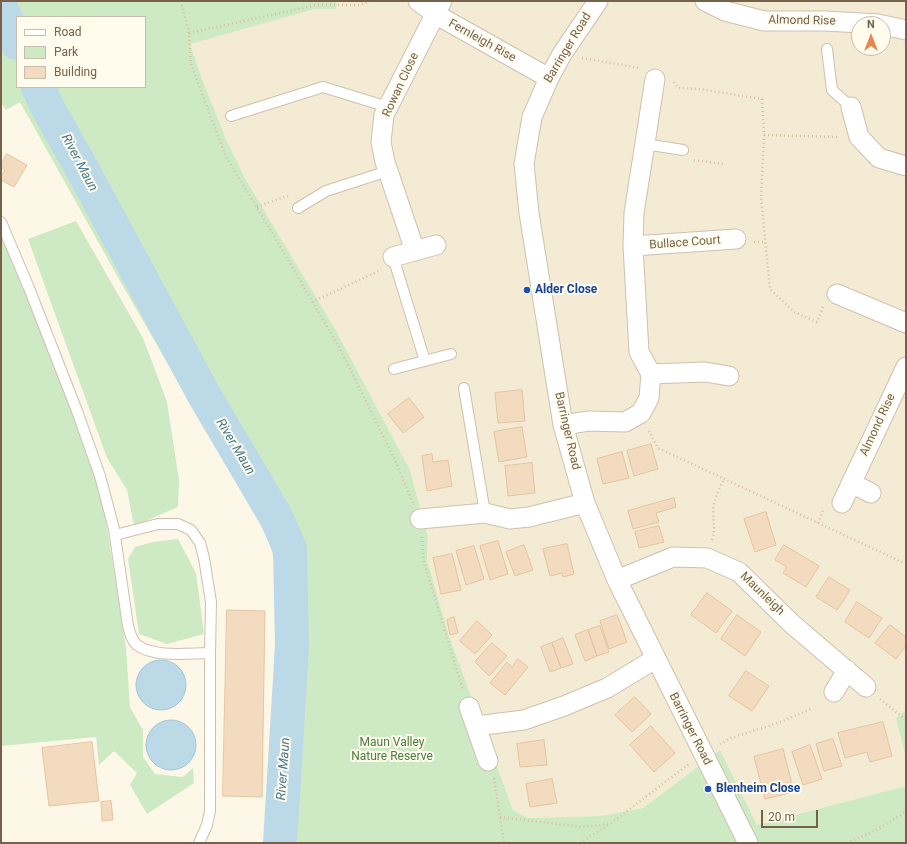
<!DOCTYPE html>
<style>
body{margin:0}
#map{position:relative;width:907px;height:844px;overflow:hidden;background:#fcf7e7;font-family:Roboto,sans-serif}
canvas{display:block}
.frame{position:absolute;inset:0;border:2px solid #76614b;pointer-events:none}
.legend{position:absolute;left:16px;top:16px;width:130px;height:72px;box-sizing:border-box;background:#fffbed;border:1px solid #c8bdac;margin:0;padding:5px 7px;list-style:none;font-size:12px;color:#76614b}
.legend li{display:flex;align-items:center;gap:8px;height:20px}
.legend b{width:20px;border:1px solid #c8bdac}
.north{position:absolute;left:851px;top:16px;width:40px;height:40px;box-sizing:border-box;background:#fffbed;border:1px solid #c8bdac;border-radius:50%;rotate:0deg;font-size:11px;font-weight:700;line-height:16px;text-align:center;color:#76614b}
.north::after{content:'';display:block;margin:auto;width:14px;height:18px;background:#e6864c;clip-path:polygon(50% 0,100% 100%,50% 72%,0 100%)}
.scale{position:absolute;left:761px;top:810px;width:57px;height:18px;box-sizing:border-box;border:2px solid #76614b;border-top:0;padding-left:5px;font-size:12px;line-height:14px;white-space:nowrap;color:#76614b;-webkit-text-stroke:3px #fffbed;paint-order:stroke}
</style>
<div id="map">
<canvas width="907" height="844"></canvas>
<div class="frame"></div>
<ul class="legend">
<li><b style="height:5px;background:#fff"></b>Road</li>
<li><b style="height:11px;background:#ceeac5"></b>Park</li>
<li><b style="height:11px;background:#f2dbbe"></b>Building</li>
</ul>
<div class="north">N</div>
<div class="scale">20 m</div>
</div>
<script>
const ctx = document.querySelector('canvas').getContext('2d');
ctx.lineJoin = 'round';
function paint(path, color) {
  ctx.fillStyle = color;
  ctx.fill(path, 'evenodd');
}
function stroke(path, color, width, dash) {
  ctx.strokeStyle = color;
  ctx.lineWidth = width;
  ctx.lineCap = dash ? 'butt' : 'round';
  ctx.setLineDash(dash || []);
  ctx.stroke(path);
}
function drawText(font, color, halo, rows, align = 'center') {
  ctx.font = font + ' Roboto,sans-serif';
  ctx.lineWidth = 4;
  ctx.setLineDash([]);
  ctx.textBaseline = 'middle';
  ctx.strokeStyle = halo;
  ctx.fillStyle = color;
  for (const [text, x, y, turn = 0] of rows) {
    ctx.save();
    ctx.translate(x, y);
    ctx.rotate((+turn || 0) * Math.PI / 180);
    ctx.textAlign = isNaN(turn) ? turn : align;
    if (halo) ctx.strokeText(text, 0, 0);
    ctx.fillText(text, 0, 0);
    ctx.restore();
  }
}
const residential = new Path2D(`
 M 337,1 L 906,1 L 906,710 L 896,718 L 906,758 L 906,786 L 757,826 L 720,750 L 643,808 L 601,816 L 528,818 L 513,810 L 449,636 L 427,560 L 428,537 L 410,470 L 334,327 L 246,180 L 226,139 L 201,76 L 190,43 L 315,9 L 336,9 ZM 859,24 L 883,24 L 883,48 L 859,48 Z`);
const green = new Path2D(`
 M 1,1 L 337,1 L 336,9 L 315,9 L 190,44 L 201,76 L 226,139 L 246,180 L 334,327 L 410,470 L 428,537 L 427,560 L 449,636 L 513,810 L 528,818 L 601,816 L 643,808 L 720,750 L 757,825 L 906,786 L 906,843 L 270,843 L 280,579 L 268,538 L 120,281 L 20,102 L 6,110 L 1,103 ZM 17,17 L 145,17 L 145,87 L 17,87 Z
 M 76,221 L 143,338 L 167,402 L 179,480 L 178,507 L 134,526 L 127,490 L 107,458 L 28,239 Z
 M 1,229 L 78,423 L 101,489 L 126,648 L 130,707 L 143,730 L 143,757 L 155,774 L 183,777 L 193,768 L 194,783 L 147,814 L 130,785 L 137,773 L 114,751 L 99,765 L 96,737 L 1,746 Z
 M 178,539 L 196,573 L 204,634 L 167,644 L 139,634 L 128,559 L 135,547 L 153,542 Z
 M 906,710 L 906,758 L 896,718 Z`);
const water = new Path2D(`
 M136 685a25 25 0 1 1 50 0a25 25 0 1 1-50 0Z
 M146 745a25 25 0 1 1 50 0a25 25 0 1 1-50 0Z`);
const river = new Path2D(`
 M 1,8 L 17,43
 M 38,87 L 49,110 L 81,167 L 204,395 L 276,517 L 290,549 L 292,646 L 280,843`);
const building = new Path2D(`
 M 7,154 L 27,165 L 14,187 L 1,180 L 1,176 L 5,170 L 1,167 L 1,165 Z
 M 522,390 L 525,421 L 498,423 L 495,393 Z
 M 409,398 L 424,417 L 403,433 L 388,414 Z
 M 522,427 L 527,457 L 499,462 L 494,432 Z
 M 651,444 L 658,469 L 634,476 L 627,451 Z
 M 622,452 L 629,478 L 603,484 L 597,459 Z
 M 432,454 L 433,462 L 448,460 L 452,486 L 427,491 L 422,456 Z
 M 532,463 L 535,493 L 508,496 L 505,466 Z
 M 674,498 L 676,507 L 656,513 L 659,522 L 633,529 L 628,511 Z
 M 766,512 L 776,545 L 755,552 L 744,519 Z
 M 659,526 L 664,542 L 639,548 L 635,532 Z
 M 498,541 L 508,574 L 490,580 L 480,546 Z
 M 567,544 L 574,574 L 563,577 L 562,573 L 550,576 L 543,549 Z
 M 524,545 L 533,570 L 515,576 L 506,552 Z
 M 784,545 L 819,566 L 806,587 L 783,573 L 787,567 L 775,560 Z
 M 474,546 L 484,579 L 466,585 L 456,551 Z
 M 452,554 L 461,590 L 441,594 L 433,558 Z
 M 829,577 L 850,590 L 837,610 L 816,597 Z
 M 707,593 L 732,611 L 716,633 L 691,615 Z
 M 857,602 L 882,618 L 869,638 L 845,622 Z
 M 227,610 L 265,611 L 262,797 L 223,796 Z
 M 617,615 L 627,642 L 609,649 L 600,621 Z
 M 737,615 L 761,632 L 745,656 L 721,639 Z
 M 454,617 L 458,633 L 450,635 L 447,620 Z
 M 477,621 L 492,635 L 475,654 L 460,641 Z
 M 890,625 L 906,637 L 906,646 L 896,659 L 875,643 Z
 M 600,626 L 609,652 L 597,656 L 588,630 Z
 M 588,630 L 597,656 L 585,661 L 575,635 Z
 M 563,638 L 573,664 L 561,668 L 552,643 Z
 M 492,643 L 507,656 L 489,676 L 475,662 Z
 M 552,643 L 561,668 L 550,672 L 541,647 Z
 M 518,659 L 528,667 L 505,695 L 490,683 L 507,662 L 512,667 Z
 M 746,671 L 769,686 L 752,711 L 729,696 Z
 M 635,697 L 651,714 L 632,732 L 615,715 Z
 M 883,722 L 892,756 L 870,762 L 867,752 L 845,758 L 838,733 Z
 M 651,726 L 675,753 L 654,772 L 630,745 Z
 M 833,739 L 842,766 L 824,771 L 816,744 Z
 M 544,740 L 547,765 L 520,767 L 517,744 Z
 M 92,742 L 99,801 L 49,806 L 42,748 Z
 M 810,745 L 822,779 L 803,785 L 792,752 Z
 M 783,749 L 794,792 L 765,799 L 754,757 Z
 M 552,779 L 557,803 L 530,807 L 526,784 Z
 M 111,801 L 113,820 L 102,821 L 101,802 Z`);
const path = new Path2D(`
 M 181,1 L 189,33 L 191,64 L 226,157 L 267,224 L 340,349 L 394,458 L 413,503
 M 189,33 L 317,5 L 360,5 L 370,1
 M 582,58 L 640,68
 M 674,82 L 678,88 L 699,89 L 762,99 L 764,135 L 761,198 L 770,289 L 794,312 L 817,322 L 823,307
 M 764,135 L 839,137
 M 694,160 L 724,164
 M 257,207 L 290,195
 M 754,242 L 766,242
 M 312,302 L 381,270
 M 649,431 L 658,448 L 906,564
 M 818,523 L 824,508
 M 422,537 L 424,562 L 463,690
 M 712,540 C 716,528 713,524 713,512 C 713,501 719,489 724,479
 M 880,699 L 906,720
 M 720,744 L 731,738 L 778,723 L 813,708
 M 494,778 L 504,843
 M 500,817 L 582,827 L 610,824 L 689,764
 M 580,843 L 608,825
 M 847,843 L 875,831 L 901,815 L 906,810`);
const service = new Path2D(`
 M 827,49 L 832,90 L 851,107
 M 231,116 L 323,87 L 388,107
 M 645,144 L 683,150
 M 298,208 L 326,191 L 388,171
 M 1,222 L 29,288 L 77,411 L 100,476 L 114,529 L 128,626 C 130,633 132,641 137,645 C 154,658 190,653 210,653 L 210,811 L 207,825 L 199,843
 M 393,257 L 425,361
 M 394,369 L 451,354
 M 464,388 L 485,513
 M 115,535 L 158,524 L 178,524 L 191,530 L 200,543 L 204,558 L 211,602 L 210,653`);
const minor = new Path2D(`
 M 418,1 L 435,14 L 549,78
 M 598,1 L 562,54 L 549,78 L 532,117 L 524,164 L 529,213 L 563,425 L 585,503 L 617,580 L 748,843
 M 705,1 L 725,11 L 764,21 L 825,21 L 879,24
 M 883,25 L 906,30
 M 851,107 L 859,137 L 879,158 L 906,166
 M 633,246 L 736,239
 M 415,251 L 385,162 L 381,142 L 384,115 L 442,1
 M 393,257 L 436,245
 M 837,294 L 906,323
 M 651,374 L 705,372 L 729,376
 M 563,425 L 589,421 L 625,422 L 641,413 L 649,398 L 651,374 L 639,352 L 633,246 L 634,213 L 637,194 L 655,79
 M 851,483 L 871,493
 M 842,503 L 906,367
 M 420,519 L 485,513 L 510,519 L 529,517 L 585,503
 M 617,580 L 673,557 L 707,558 L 739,572 L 792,624 L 866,687
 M 834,692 L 847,670
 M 469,707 L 488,761
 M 476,726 L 524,720 L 564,706 L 607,688 L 655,659`);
const markers = [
 [527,290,4,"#1a4fb4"],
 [708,789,4,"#1a4fb4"]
];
const streetNames = [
 ["Almond Rise",802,21,1],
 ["Fernleigh Rise",482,41,29],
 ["Barringer Road",568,48,-59],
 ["Rowan Close",401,85,-65],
 ["Bullace Court",685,243,-4],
 ["Almond Rise",878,425,-65],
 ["Barringer Road",567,431,77],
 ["Maunleigh",762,594,44],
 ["Barringer Road",690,729,63]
];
const transitNames = [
 ["Alder Close",535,290],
 ["Blenheim Close",716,789]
];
const parkNames = [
 ["Maun Valley",392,743],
 ["Nature Reserve",392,757]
];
const waterNames = [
 ["River Maun",79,163,62],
 ["River Maun",235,447,59],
 ["River Maun",284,769,-86]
];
paint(residential, '#f4ebd5');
paint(green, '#ceeac5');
paint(water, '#bbd9e6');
stroke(water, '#a1c7d8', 1);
stroke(river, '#bbd9e6', 34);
paint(building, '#f2dbbe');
stroke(building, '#e5c49f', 1);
stroke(service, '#cec0ad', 12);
stroke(minor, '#cec0ad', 21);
stroke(path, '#d7bea1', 2.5, [1, 3]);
stroke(service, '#fff', 10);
stroke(minor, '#fff', 19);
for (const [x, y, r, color] of markers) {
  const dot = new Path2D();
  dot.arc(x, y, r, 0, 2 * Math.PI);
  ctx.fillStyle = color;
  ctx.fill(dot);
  stroke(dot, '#fffbed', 1.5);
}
drawText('12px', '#76614b', '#fffbed', streetNames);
drawText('bold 12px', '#164399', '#fffbed', transitNames, 'left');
drawText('12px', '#4b7c42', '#fffbed', parkNames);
drawText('italic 13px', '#477991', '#fffbed', waterNames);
</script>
